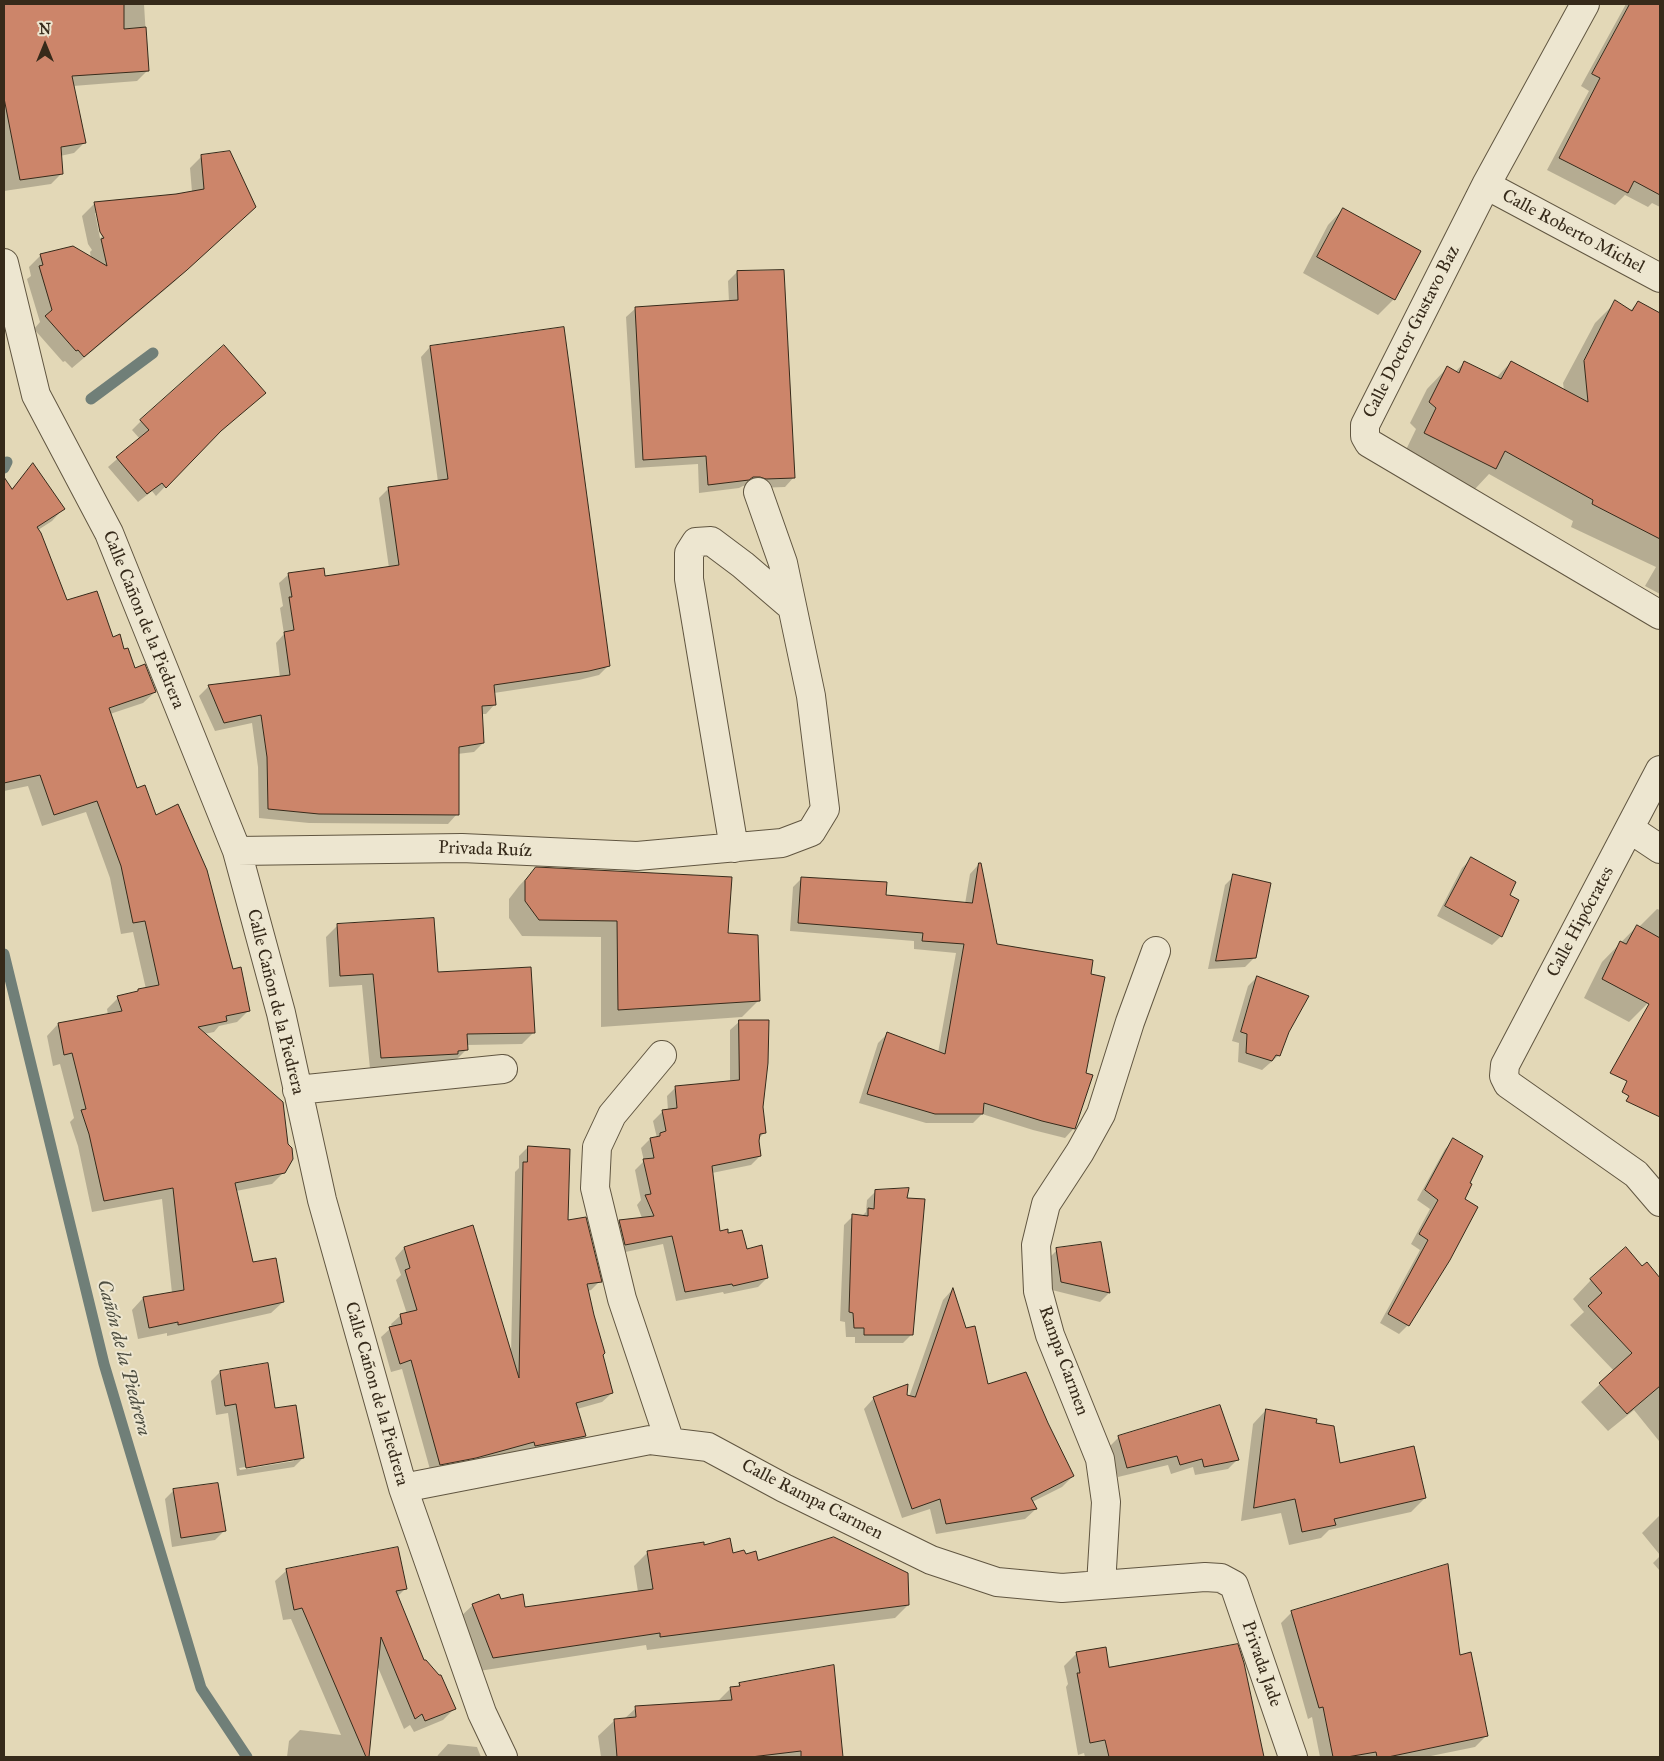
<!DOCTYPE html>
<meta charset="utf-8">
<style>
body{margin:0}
#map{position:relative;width:1664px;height:1761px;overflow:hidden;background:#e3d8b7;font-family:"IM FELL Great Primer",serif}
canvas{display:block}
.frame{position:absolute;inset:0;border:5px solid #362a1a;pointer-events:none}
.north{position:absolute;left:20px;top:20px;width:50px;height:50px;-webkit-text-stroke:4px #ede6d0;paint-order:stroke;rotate:0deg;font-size:14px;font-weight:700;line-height:20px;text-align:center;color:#362a1a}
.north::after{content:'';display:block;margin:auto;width:18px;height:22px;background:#362a1a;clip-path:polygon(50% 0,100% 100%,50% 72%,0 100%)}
</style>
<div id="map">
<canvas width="1664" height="1761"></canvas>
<div class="frame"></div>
<div class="north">N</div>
</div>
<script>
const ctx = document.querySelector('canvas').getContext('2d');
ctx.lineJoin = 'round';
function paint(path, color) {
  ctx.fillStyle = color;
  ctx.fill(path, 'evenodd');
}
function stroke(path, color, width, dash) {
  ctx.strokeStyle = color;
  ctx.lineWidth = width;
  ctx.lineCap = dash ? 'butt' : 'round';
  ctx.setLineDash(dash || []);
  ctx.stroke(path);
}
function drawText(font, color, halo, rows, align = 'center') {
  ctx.font = font + ' "IM FELL Great Primer",serif';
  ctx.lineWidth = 4;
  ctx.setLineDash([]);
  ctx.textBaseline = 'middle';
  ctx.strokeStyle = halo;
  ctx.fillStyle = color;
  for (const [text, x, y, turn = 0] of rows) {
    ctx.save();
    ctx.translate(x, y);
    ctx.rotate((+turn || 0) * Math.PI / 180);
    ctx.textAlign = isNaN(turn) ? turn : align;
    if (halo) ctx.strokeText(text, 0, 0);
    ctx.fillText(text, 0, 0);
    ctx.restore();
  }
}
const shadow = new Path2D(`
 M 4,4 L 144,4 L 148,70 L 137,81 L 73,86 L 85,142 L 74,153 L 60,156 L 62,173 L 51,184 L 4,191 Z
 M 1626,4 L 1660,4 L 1660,207 L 1652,203 L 1648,207 L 1625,195 L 1615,205 L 1547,170 L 1589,91 L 1581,86 Z
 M 202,156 L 242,219 L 174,282 L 72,368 L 65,361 L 63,362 L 34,329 L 40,322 L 27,279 L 31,276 L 29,267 L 41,255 L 91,258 L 90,252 L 92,250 L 88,244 L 82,216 L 94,204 L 192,192 L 190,168 ZM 95,213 L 97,213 L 102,237 L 100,238 Z
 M 1343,209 L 1419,251 L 1394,299 L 1378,315 L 1303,273 L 1328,225 Z
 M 737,272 L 794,477 L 785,487 L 756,488 L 751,485 L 743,486 L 739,488 L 699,493 L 698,464 L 635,468 L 626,317 L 636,308 L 729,302 L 728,281 Z
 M 1616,302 L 1630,311 L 1638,302 L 1660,314 L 1660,594 L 1645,586 L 1656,567 L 1571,527 L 1573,521 L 1489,474 L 1475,489 L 1404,454 L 1416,429 L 1410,423 L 1427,389 L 1447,368 L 1455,372 L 1465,362 L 1496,378 L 1511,362 L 1564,390 L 1563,383 L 1595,323 Z
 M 430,347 L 609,665 L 599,675 L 579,680 L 494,693 L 495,704 L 486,714 L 481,714 L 483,743 L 474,752 L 457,754 L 457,814 L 448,824 L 309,823 L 259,818 L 258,767 L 252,723 L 215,731 L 199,696 L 208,687 L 280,678 L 276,643 L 284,634 L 280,608 L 283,606 L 279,583 L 289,574 L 324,577 L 389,568 L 379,498 L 389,488 L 438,482 L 421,357 Z
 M 141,421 L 212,438 L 156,496 L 152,491 L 138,502 L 108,467 L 140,439 L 132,430 Z
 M 33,465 L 63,509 L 52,521 L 38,530 L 67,602 L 113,638 L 123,651 L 135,670 L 155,692 L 143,703 L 110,714 L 136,790 L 155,817 L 232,970 L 248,1011 L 237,1022 L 219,1026 L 214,1032 L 204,1034 L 284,1172 L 272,1184 L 236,1191 L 252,1264 L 283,1302 L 271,1313 L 167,1336 L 167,1333 L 138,1339 L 132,1310 L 143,1298 L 172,1293 L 162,1199 L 92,1212 L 78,1146 L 70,1122 L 74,1118 L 60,1064 L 53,1066 L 47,1036 L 58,1024 L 108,1015 L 107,1009 L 118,998 L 146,989 L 133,932 L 121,934 L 110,878 L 86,812 L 42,826 L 28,786 L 4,791 L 4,498 Z
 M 1471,859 L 1501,936 L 1492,945 L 1437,916 L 1462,868 Z
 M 979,864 L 996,945 L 1074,1128 L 1065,1138 L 1033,1130 L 982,1114 L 973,1123 L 926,1123 L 859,1103 L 878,1043 L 887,1034 L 938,1053 L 956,953 L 914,949 L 914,941 L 790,931 L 793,887 L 802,878 L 885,896 L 965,904 L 970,874 Z
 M 536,868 L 727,935 L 759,1000 L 742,1017 L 601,1027 L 601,937 L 522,936 L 509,918 L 509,899 L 519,886 Z
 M 1234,876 L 1255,957 L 1245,967 L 1208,969 L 1225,885 Z
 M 1657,909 L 1660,910 L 1660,978 L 1648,1003 L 1629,1022 L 1584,998 L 1602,962 L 1637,926 L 1639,927 Z
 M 338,925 L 437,973 L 534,1032 L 522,1044 L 467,1045 L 467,1049 L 455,1061 L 445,1065 L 370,1069 L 362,985 L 329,987 L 326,937 Z
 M 1257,977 L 1287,1032 L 1278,1056 L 1262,1070 L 1238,1062 L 1239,1043 L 1232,1041 L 1248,986 Z
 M 740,1021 L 762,1107 L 765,1132 L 758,1139 L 760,1156 L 751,1165 L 712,1173 L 719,1232 L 727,1235 L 747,1250 L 767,1278 L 758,1287 L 724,1294 L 723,1292 L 676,1301 L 663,1244 L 616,1254 L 610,1230 L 619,1221 L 642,1218 L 637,1205 L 641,1200 L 635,1170 L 644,1161 L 641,1148 L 650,1139 L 657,1138 L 653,1121 L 662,1112 L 668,1111 L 667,1096 L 676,1087 L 730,1082 L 730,1030 Z
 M 1454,1140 L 1468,1183 L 1408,1325 L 1399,1334 L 1380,1323 L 1420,1250 L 1411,1244 L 1430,1209 L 1417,1200 L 1445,1149 Z
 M 528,1147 L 600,1281 L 591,1290 L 588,1291 L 612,1393 L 602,1402 L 577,1409 L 585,1436 L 576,1445 L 431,1473 L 402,1369 L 391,1372 L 381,1337 L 392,1327 L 391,1324 L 401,1315 L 407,1314 L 396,1280 L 401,1275 L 395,1258 L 404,1248 L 472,1227 L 511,1354 L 515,1172 L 519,1168 L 519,1156 Z
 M 876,1191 L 912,1334 L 903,1343 L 855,1343 L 855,1337 L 846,1337 L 845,1322 L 840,1321 L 844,1225 L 853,1216 L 862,1216 L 866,1212 L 867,1200 Z
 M 1057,1250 L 1109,1293 L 1100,1302 L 1052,1290 L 1048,1259 Z
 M 1591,1280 L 1645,1298 L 1660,1317 L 1660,1440 L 1659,1441 L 1634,1410 L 1608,1431 L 1581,1402 L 1614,1371 L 1570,1325 L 1584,1312 L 1573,1299 Z
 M 952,1290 L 965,1330 L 987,1385 L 1047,1423 L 1073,1476 L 1062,1487 L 1032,1502 L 1036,1509 L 1025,1519 L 936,1534 L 930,1509 L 902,1518 L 864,1409 L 874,1398 L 909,1397 L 943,1300 Z
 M 220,1372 L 274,1410 L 303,1458 L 294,1467 L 237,1476 L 228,1413 L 216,1415 L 211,1381 ZM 294,1459 L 294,1461 L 240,1470 L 239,1468 Z
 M 1220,1406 L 1237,1460 L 1228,1469 L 1195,1475 L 1193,1467 L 1171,1474 L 1168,1465 L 1118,1477 L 1109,1447 L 1118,1438 Z
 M 1266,1410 L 1315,1424 L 1339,1465 L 1425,1498 L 1411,1512 L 1329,1530 L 1321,1538 L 1289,1545 L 1281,1513 L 1241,1521 L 1253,1424 Z
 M 174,1490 L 224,1531 L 215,1540 L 172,1547 L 165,1499 Z
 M 1660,1515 L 1660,1555 L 1642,1533 Z
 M 703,1544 L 703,1546 L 732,1554 L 746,1555 L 757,1561 L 908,1605 L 895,1618 L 647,1650 L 646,1645 L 479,1671 L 459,1618 L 473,1605 L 500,1601 L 524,1608 L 638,1592 L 634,1566 L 647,1553 Z
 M 1660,1556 L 1660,1571 L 1653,1563 Z
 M 287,1570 L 406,1588 L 397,1597 L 423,1662 L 454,1709 L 443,1720 L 414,1732 L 410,1725 L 404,1729 L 377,1665 L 368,1757 L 287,1757 L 289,1741 L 300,1730 L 341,1735 L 291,1619 L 283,1620 L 275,1581 Z
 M 1292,1612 L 1459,1656 L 1486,1736 L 1475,1747 L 1426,1757 L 1320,1757 L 1312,1717 L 1308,1719 L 1281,1623 Z
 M 1076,1654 L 1108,1669 L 1243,1663 L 1263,1757 L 1085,1757 L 1084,1753 L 1078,1755 L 1066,1687 L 1068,1684 L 1064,1666 Z
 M 833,1667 L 842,1757 L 601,1757 L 598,1736 L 614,1721 L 623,1720 L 636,1708 L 717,1702 L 731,1688 L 736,1688 L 740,1684 Z
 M 448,1744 L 477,1747 L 481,1757 L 437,1757 L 438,1755 Z`);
const stream = new Path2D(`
 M 91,399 L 153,353
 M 4,468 L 7,462
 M 4,954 L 104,1364 L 201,1688 L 247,1757`);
const building = new Path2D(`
 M 4,4 L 124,4 L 124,29 L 146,27 L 149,71 L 72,76 L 86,143 L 61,147 L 63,174 L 20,180 L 4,98 Z
 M 1630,4 L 1660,4 L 1660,195 L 1634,181 L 1628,193 L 1559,158 L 1600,78 L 1592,74 Z
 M 230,151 L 256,207 L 187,270 L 84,357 L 78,350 L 76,351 L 45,316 L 52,310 L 39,266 L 43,265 L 40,254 L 73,246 L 107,266 L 101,239 L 104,238 L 100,232 L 94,202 L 176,194 L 204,189 L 201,155 Z
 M 1343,208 L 1421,251 L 1395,300 L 1317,257 Z
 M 784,270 L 795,478 L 766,479 L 760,477 L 753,477 L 749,480 L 708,485 L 706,456 L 643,460 L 635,307 L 738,300 L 737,271 Z
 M 1615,300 L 1632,311 L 1638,301 L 1660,313 L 1660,539 L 1592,504 L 1593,500 L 1505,451 L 1496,469 L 1424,433 L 1436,408 L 1429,402 L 1447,366 L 1459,373 L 1464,361 L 1501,379 L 1511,361 L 1588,402 L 1584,361 Z
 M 564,327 L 610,666 L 589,671 L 494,685 L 496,705 L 482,706 L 484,743 L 459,747 L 459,815 L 319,814 L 268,809 L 267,757 L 261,715 L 224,723 L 208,685 L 290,675 L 284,632 L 294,630 L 289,597 L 292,597 L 288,573 L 324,568 L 325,576 L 399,565 L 388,487 L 448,479 L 430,346 Z
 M 224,345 L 266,393 L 221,431 L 166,488 L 162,483 L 147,494 L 116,457 L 149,430 L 140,420 Z
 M 33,463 L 65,509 L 37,527 L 41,533 L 67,600 L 97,591 L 113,637 L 120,634 L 124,649 L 128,648 L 135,668 L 145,664 L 156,692 L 109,708 L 137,788 L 145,785 L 156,815 L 178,804 L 207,870 L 233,969 L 241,967 L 250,1011 L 226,1016 L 227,1021 L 198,1027 L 283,1102 L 288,1144 L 292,1148 L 293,1159 L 285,1173 L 235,1183 L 253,1262 L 276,1258 L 284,1302 L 178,1325 L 178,1322 L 149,1328 L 143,1297 L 184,1290 L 173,1188 L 104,1201 L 89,1134 L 81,1110 L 86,1109 L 72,1053 L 64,1055 L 58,1023 L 122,1011 L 117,996 L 138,991 L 138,989 L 159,985 L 145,921 L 133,923 L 121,866 L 97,801 L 54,815 L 40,775 L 4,783 L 4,477 L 12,489 Z
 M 1471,857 L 1516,882 L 1510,895 L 1519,900 L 1502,937 L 1445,906 Z
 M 979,863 L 981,863 L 997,944 L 1093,960 L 1091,974 L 1105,977 L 1086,1073 L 1093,1075 L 1075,1129 L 1042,1121 L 984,1103 L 983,1114 L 935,1114 L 867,1094 L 887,1032 L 945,1054 L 964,944 L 922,941 L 923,933 L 798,923 L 801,877 L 887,882 L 886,895 L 972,903 Z
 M 536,867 L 732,877 L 728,933 L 758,935 L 760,1001 L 618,1010 L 617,921 L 539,920 L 525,901 L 525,881 Z
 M 1233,874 L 1271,883 L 1256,958 L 1216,961 Z
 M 434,918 L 438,972 L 531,967 L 535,1033 L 467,1034 L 468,1050 L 458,1051 L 458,1054 L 381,1058 L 373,974 L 340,976 L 337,924 Z
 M 1637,925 L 1660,938 L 1660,1117 L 1626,1101 L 1629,1096 L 1622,1092 L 1627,1081 L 1610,1073 L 1649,1004 L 1602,979 L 1620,941 L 1626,944 Z
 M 1257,976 L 1309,996 L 1289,1032 L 1280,1056 L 1276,1055 L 1272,1061 L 1246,1053 L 1247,1034 L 1241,1032 Z
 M 739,1020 L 769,1020 L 768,1063 L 763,1107 L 766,1133 L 760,1134 L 759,1141 L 761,1156 L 712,1166 L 720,1231 L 728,1229 L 728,1233 L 742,1230 L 747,1249 L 762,1245 L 768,1278 L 733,1286 L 732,1284 L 685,1292 L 672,1236 L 625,1245 L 619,1220 L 654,1216 L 645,1195 L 651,1194 L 643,1159 L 654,1158 L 650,1138 L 660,1136 L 660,1133 L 666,1131 L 662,1110 L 677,1108 L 675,1086 L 739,1080 Z
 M 1453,1138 L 1483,1156 L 1470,1183 L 1472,1184 L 1465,1199 L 1478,1207 L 1450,1260 L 1409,1326 L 1388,1314 L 1428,1240 L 1419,1234 L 1438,1200 L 1425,1190 Z
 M 528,1146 L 570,1149 L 568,1220 L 586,1217 L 602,1282 L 587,1284 L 594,1315 L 605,1353 L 603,1355 L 613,1393 L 576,1403 L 586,1436 L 535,1446 L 534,1442 L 476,1458 L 440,1465 L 411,1360 L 400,1364 L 389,1327 L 402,1324 L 400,1314 L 417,1310 L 405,1270 L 410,1268 L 404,1247 L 473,1225 L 519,1378 L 523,1162 L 527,1162 Z
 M 909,1188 L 907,1198 L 925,1199 L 913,1335 L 864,1335 L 864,1328 L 854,1328 L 853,1313 L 849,1312 L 852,1214 L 868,1216 L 868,1208 L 874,1209 L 875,1190 Z
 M 1101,1242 L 1110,1293 L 1061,1282 L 1056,1248 Z
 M 1626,1247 L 1642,1266 L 1647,1262 L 1660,1278 L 1660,1386 L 1627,1414 L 1599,1383 L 1632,1353 L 1588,1306 L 1602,1293 L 1590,1279 Z
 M 953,1288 L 966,1328 L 975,1326 L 988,1384 L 1026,1372 L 1048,1423 L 1074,1476 L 1031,1498 L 1037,1509 L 946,1524 L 940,1499 L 912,1509 L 873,1397 L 908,1384 L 907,1395 L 915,1397 Z
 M 268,1363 L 275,1408 L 296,1405 L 304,1458 L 246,1468 L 236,1404 L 225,1406 L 220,1371 Z
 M 1220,1405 L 1239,1460 L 1204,1467 L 1202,1459 L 1180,1465 L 1177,1456 L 1127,1468 L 1118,1436 Z
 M 1266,1409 L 1317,1419 L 1316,1423 L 1334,1426 L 1340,1463 L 1414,1446 L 1426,1498 L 1334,1519 L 1336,1525 L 1302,1532 L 1295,1499 L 1254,1508 Z
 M 218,1483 L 226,1531 L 181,1538 L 173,1489 Z
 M 834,1537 L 908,1573 L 909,1605 L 660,1637 L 660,1633 L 493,1658 L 472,1604 L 499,1594 L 501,1599 L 523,1594 L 525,1607 L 653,1589 L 647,1551 L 704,1542 L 704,1545 L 730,1538 L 733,1553 L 744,1550 L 746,1554 L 756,1551 L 758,1560 Z
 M 398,1547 L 407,1589 L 396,1591 L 424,1660 L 426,1660 L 439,1675 L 441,1675 L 456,1709 L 425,1721 L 422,1714 L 415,1719 L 381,1637 L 369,1757 L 366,1757 L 302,1608 L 294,1610 L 286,1569 Z
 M 1448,1564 L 1460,1655 L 1471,1652 L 1488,1736 L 1388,1757 L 1377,1757 L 1376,1752 L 1347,1757 L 1333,1757 L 1323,1707 L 1319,1708 L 1291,1611 Z
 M 1238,1644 L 1244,1663 L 1264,1757 L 1109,1757 L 1105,1740 L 1090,1743 L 1077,1673 L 1080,1673 L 1076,1652 L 1106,1647 L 1109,1667 Z
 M 834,1665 L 843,1757 L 801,1757 L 801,1751 L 751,1757 L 617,1757 L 614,1719 L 636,1717 L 635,1706 L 732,1700 L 730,1687 L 740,1686 L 739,1683 Z`);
const street = new Path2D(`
 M 1585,4 L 1486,185 L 1365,425 L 1365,436 L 1369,443 L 1660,615
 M 1486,185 L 1660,278
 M 4,263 L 36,395 L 109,533 L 237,851 L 281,1013 L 322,1200 L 403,1488 L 482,1713 L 503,1757
 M 1660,770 L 1505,1065 L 1504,1076 L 1508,1084 L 1636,1174 L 1660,1202
 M 1630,829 L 1660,849
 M 734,848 L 689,579 L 689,553 L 696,542 L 711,541 L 743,565 L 792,607
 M 237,851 L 462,848 L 637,856 L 782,843 L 811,832 L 825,809 L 811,696 L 783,563 L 758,492
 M 662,1055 L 612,1115 L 597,1147 L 595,1188 L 622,1299 L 670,1442
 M 297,1090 L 503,1069
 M 403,1488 L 650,1440 L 708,1447 L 784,1488 L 931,1560 L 997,1582 L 1062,1588 L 1205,1577 L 1221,1578 L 1234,1585 L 1293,1757
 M 1101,1585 L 1106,1502 L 1100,1459 L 1050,1335 L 1038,1291 L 1036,1245 L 1046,1204 L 1080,1152 L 1101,1114 L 1130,1022 L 1156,951`);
const streetNames = [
 ["Calle Roberto Michel",1573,232,28],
 ["Calle Doctor Gustavo Baz",1412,332,-63],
 ["Calle Cañon de la Piedrera",143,620,68],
 ["Privada Ruíz",485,850,2],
 ["Calle Hipócrates",1581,922,-62],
 ["Calle Cañon de la Piedrera",275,1002,76],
 ["Rampa Carmen",1063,1361,70],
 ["Calle Cañon de la Piedrera",376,1394,74],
 ["Calle Rampa Carmen",812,1500,27],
 ["Privada Jade",1261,1664,71]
];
const waterNames = [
 ["Cañón de la Piedrera",123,1358,75]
];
paint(shadow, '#0003');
stroke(stream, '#707f78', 11);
paint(building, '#cc856a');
stroke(building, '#362a1a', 1);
stroke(street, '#615641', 30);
stroke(street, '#ede6d0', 28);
drawText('18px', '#362a1a', '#ede6d0', streetNames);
drawText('italic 19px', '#4e4e41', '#ede6d0', waterNames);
</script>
